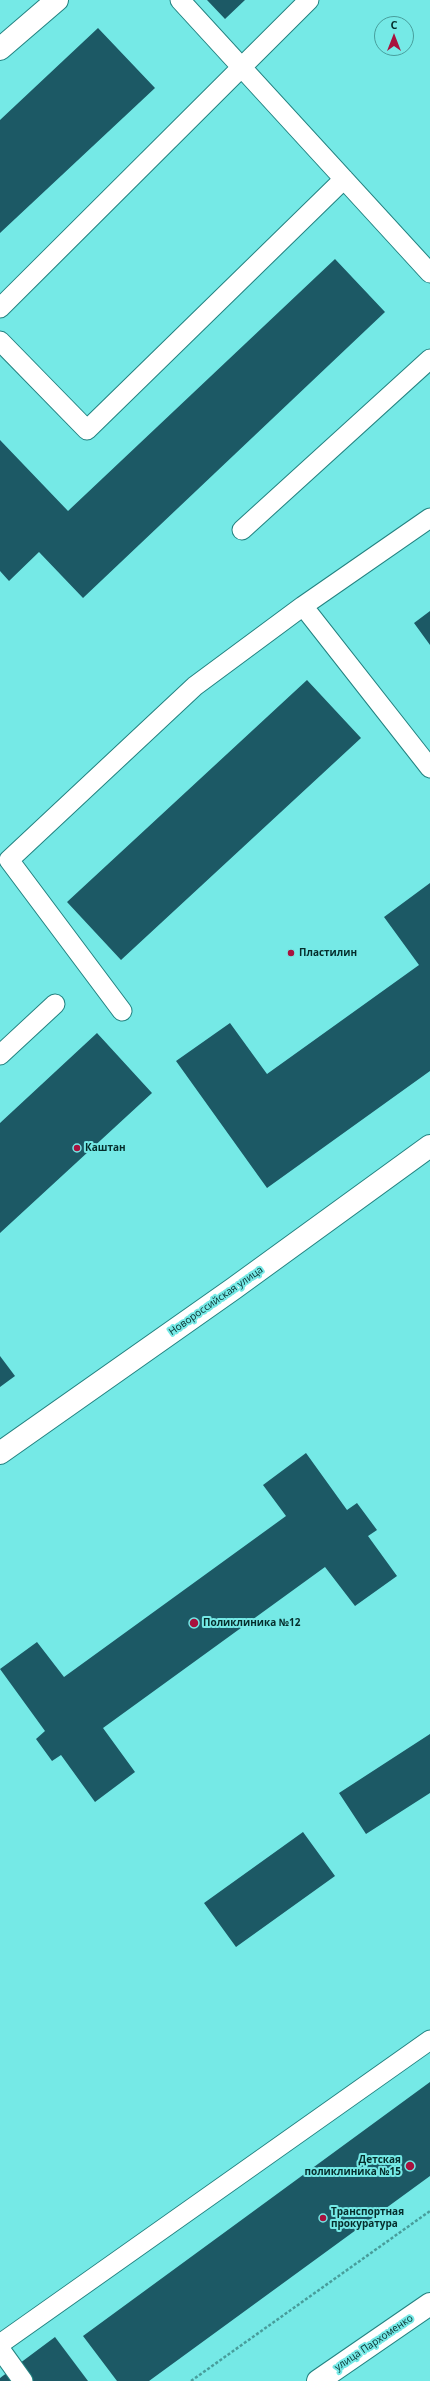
<!DOCTYPE html>
<meta charset="utf-8">
<style>
body{margin:0}
#map{position:relative;width:430px;height:2381px;overflow:hidden;background:#75e9e6;font-family:"Open Sans",sans-serif}
canvas{display:block}
.north{position:absolute;left:374px;top:16px;width:40px;height:40px;box-sizing:border-box;background:#75e9e6;border:1px solid #489e9c;border-radius:50%;rotate:0deg;font-size:11px;font-weight:700;line-height:16px;text-align:center;color:#052d2c}
.north::after{content:'';display:block;margin:auto;width:14px;height:18px;background:#a8123e;clip-path:polygon(50% 0,100% 100%,50% 72%,0 100%)}
</style>
<div id="map">
<canvas width="430" height="2381"></canvas>
<div class="north">С</div>
</div>
<script>
const ctx = document.querySelector('canvas').getContext('2d');
ctx.lineJoin = 'round';
function paint(path, color) {
  ctx.fillStyle = color;
  ctx.fill(path, 'evenodd');
}
function stroke(path, color, width, dash) {
  ctx.strokeStyle = color;
  ctx.lineWidth = width;
  ctx.lineCap = dash ? 'butt' : 'round';
  ctx.setLineDash(dash || []);
  ctx.stroke(path);
}
function drawText(font, color, halo, rows, align = 'center') {
  ctx.font = font + ' "Open Sans",sans-serif';
  ctx.lineWidth = 4;
  ctx.setLineDash([]);
  ctx.textBaseline = 'middle';
  ctx.strokeStyle = halo;
  ctx.fillStyle = color;
  for (const [text, x, y, turn = 0] of rows) {
    ctx.save();
    ctx.translate(x, y);
    ctx.rotate((+turn || 0) * Math.PI / 180);
    ctx.textAlign = isNaN(turn) ? turn : align;
    if (halo) ctx.strokeText(text, 0, 0);
    ctx.fillText(text, 0, 0);
    ctx.restore();
  }
}
const building = new Path2D(`
 M 207,0 L 245,0 L 225,19 Z
 M 98,28 L 155,88 L 0,233 L 0,120 Z
 M 335,259 L 385,312 L 83,598 L 39,552 L 9,581 L 0,571 L 0,440 L 68,511 Z
 M 430,611 L 430,645 L 414,623 Z
 M 307,680 L 361,738 L 121,960 L 67,902 Z
 M 430,883 L 430,1071 L 267,1188 L 176,1061 L 230,1023 L 267,1074 L 419,965 L 384,917 Z
 M 97,1033 L 152,1093 L 0,1233 L 0,1123 Z
 M 0,1356 L 15,1376 L 0,1387 Z
 M 306,1453 L 347,1510 L 357,1503 L 377,1530 L 368,1536 L 397,1576 L 355,1606 L 325,1567 L 103,1728 L 135,1772 L 95,1802 L 61,1755 L 52,1761 L 36,1739 L 45,1731 L 0,1669 L 37,1642 L 64,1677 L 286,1516 L 263,1485 Z
 M 430,1734 L 430,1793 L 366,1834 L 339,1793 Z
 M 303,1832 L 335,1876 L 236,1947 L 204,1903 Z
 M 430,2082 L 430,2176 L 149,2381 L 117,2381 L 83,2336 Z
 M 55,2337 L 88,2381 L 0,2381 L 0,2378 Z`);
const path = new Path2D(`
 M 191,2381 L 430,2211`);
const service = new Path2D(`
 M 180,0 L 430,273
 M 0,308 L 309,0
 M 0,341 L 87,430 L 344,179
 M 242,530 L 430,359
 M 303,606 L 430,768
 M 122,1011 L 9,860 L 195,686 L 303,606 L 430,518
 M 0,1055 L 55,1004
 M 0,2344 L 430,2040
 M 0,2349 L 23,2381`);
const minor = new Path2D(`
 M 0,49 L 57,0
 M 0,1453 L 233,1289 L 430,1146`);
const tertiary = new Path2D(`
 M 318,2381 L 430,2304`);
const markers = [
 [291,953,4,"#a8123e"],
 [77,1148,4,"#a8123e"],
 [194,1623,5,"#a8123e"],
 [410,2166,5,"#a8123e"],
 [323,2218,4,"#a8123e"]
];
const poiNames = [
 ["Пластилин",299,953],
 ["Каштан",85,1148],
 ["Поликлиника №12",203,1623],
 ["Детская",401,2160,"right"],
 ["поликлиника №15",401,2172,"right"],
 ["Транспортная",331,2212],
 ["прокуратура",331,2224]
];
const streetNames = [
 ["Новороссийская улица",216,1301,-35],
 ["улица Пархоменко",374,2343,-34]
];
paint(building, '#1c5965');
stroke(service, '#238280', 21);
stroke(minor, '#238280', 24);
stroke(tertiary, '#238280', 24);
stroke(path, '#489d9b', 2.5, [3, 2]);
stroke(service, '#fff', 19);
stroke(minor, '#fff', 22);
stroke(tertiary, '#fff', 22);
for (const [x, y, r, color] of markers) {
  const dot = new Path2D();
  dot.arc(x, y, r, 0, 2 * Math.PI);
  ctx.fillStyle = color;
  ctx.fill(dot);
  stroke(dot, '#75e9e6', 1.5);
}
drawText('bold 10px', '#052d2c', '#75e9e6', poiNames, 'left');
drawText('10px', '#052d2c', '#75e9e6', streetNames);
</script>
